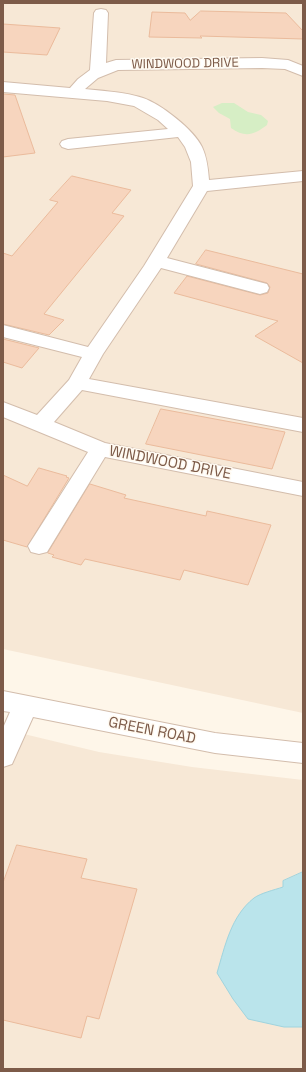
<!DOCTYPE html>
<style>
body{margin:0}
#map{position:relative;width:306px;height:1072px;overflow:hidden;background:#fef6e9;font-family:"Space Grotesk",sans-serif}
canvas{display:block}
.frame{position:absolute;inset:0;border:4px solid #7d5b49;pointer-events:none}
</style>
<div id="map">
<canvas width="306" height="1072"></canvas>
<div class="frame"></div>
</div>
<script>
const ctx = document.querySelector('canvas').getContext('2d');
ctx.lineJoin = 'round';
function paint(path, color) {
  ctx.fillStyle = color;
  ctx.fill(path, 'evenodd');
}
function stroke(path, color, width, dash) {
  ctx.strokeStyle = color;
  ctx.lineWidth = width;
  ctx.lineCap = dash ? 'butt' : 'round';
  ctx.setLineDash(dash || []);
  ctx.stroke(path);
}
function drawText(font, color, halo, rows, align = 'center') {
  ctx.font = font + ' "Space Grotesk",sans-serif';
  ctx.lineWidth = 3;
  ctx.setLineDash([]);
  ctx.textBaseline = 'middle';
  ctx.strokeStyle = halo;
  ctx.fillStyle = color;
  for (const [text, x, y, turn = 0] of rows) {
    ctx.save();
    ctx.translate(x, y);
    ctx.rotate((+turn || 0) * Math.PI / 180);
    ctx.textAlign = isNaN(turn) ? turn : align;
    if (halo) ctx.strokeText(text, 0, 0);
    ctx.fillText(text, 0, 0);
    ctx.restore();
  }
}
const residential = new Path2D(`
 M 3,3 L 303,3 L 303,713 L 3,649 Z
 M 3,729 L 99,752 L 192,767 L 303,780 L 303,1069 L 3,1069 Z`);
const green = new Path2D(`
 M 222,103 L 234,103 L 248,112 L 261,115 L 268,121 L 267,125 C 254,135 245,138 231,128 L 230,119 L 219,113 L 213,107 Z`);
const water = new Path2D(`
 M 303,872 L 303,1027 L 284,1027 L 248,1019 L 233,999 L 217,973 C 225,946 231,916 254,898 C 261,893 274,890 283,887 L 283,881 Z`);
const building = new Path2D(`
 M 201,11 L 286,13 L 303,31 L 303,39 L 200,36 L 202,38 L 149,37 L 152,12 L 185,13 L 190,20 Z
 M 3,24 L 60,28 L 47,55 L 3,52 Z
 M 3,94 L 15,95 L 35,153 L 3,157 Z
 M 72,176 L 131,190 L 112,213 L 124,216 L 44,314 L 64,320 L 49,335 L 3,324 L 3,253 L 12,256 L 58,202 L 50,200 Z
 M 206,250 L 303,274 L 303,363 L 255,336 L 278,321 L 174,293 L 187,276 L 260,295 L 268,293 L 270,287 L 267,283 L 196,264 Z
 M 3,339 L 39,348 L 22,368 L 3,362 Z
 M 161,409 L 285,432 L 272,469 L 146,444 Z
 M 39,468 L 67,476 L 66,477 L 69,478 L 27,547 L 3,540 L 3,475 L 27,486 Z
 M 90,484 L 126,495 L 124,498 L 206,516 L 207,511 L 271,525 L 248,585 L 184,570 L 180,580 L 85,559 L 81,565 L 52,557 L 54,555 L 48,553 Z
 M 17,845 L 87,859 L 81,878 L 137,889 L 99,1019 L 87,1016 L 81,1038 L 3,1020 L 3,883 Z`);
const minor = new Path2D(`
 M 101,9 L 106,10 L 108,13 L 106,63 L 116,60 L 262,58 L 288,60 L 303,66 L 303,76 L 285,69 L 262,68 L 118,70 L 98,78 L 85,89 C 104,91 125,92 143,98 C 161,104 194,130 202,147 C 207,158 208,168 209,180 L 303,171 L 303,181 L 207,191 L 167,258 L 267,284 L 269,288 L 267,292 L 260,294 L 161,268 L 103,354 L 89,379 L 303,418 L 303,432 L 82,390 L 54,422 L 105,443 L 303,482 L 303,496 L 105,457 L 47,552 L 39,554 L 31,552 L 28,546 L 88,452 L 3,417 L 3,402 L 37,415 L 69,380 L 82,357 L 3,337 L 3,325 L 88,347 L 144,266 L 193,186 L 191,162 L 185,147 L 178,137 L 68,149 L 62,147 L 60,144 L 62,141 L 68,139 L 168,129 L 158,120 L 134,106 L 107,101 L 3,92 L 3,82 L 70,88 L 78,79 L 90,70 L 94,13 L 96,10 Z
 M 3,691 L 215,733 L 303,743 L 303,763 L 215,753 L 33,717 L 12,764 L 3,767 L 3,728 L 10,712 L 3,711 Z`);
const farStreetnames = [
 ["WINDWOOD DRIVE",185,64,-1]
];
const streetNames = [
 ["WINDWOOD DRIVE",170,463,11],
 ["GREEN ROAD",152,731,11]
];
paint(residential, '#f7e8d6');
paint(green, '#d6eec5');
paint(water, '#bae4eb');
stroke(water, '#a0d4de', 1);
paint(building, '#f7d5be');
stroke(building, '#ebbb9c', 1);
stroke(minor, '#d3bdac', 2);
paint(minor, '#fff');
drawText('13px', '#7d5b49', '#fffaf1', farStreetnames);
drawText('15px', '#7d5b49', '#fffaf1', streetNames);
</script>
